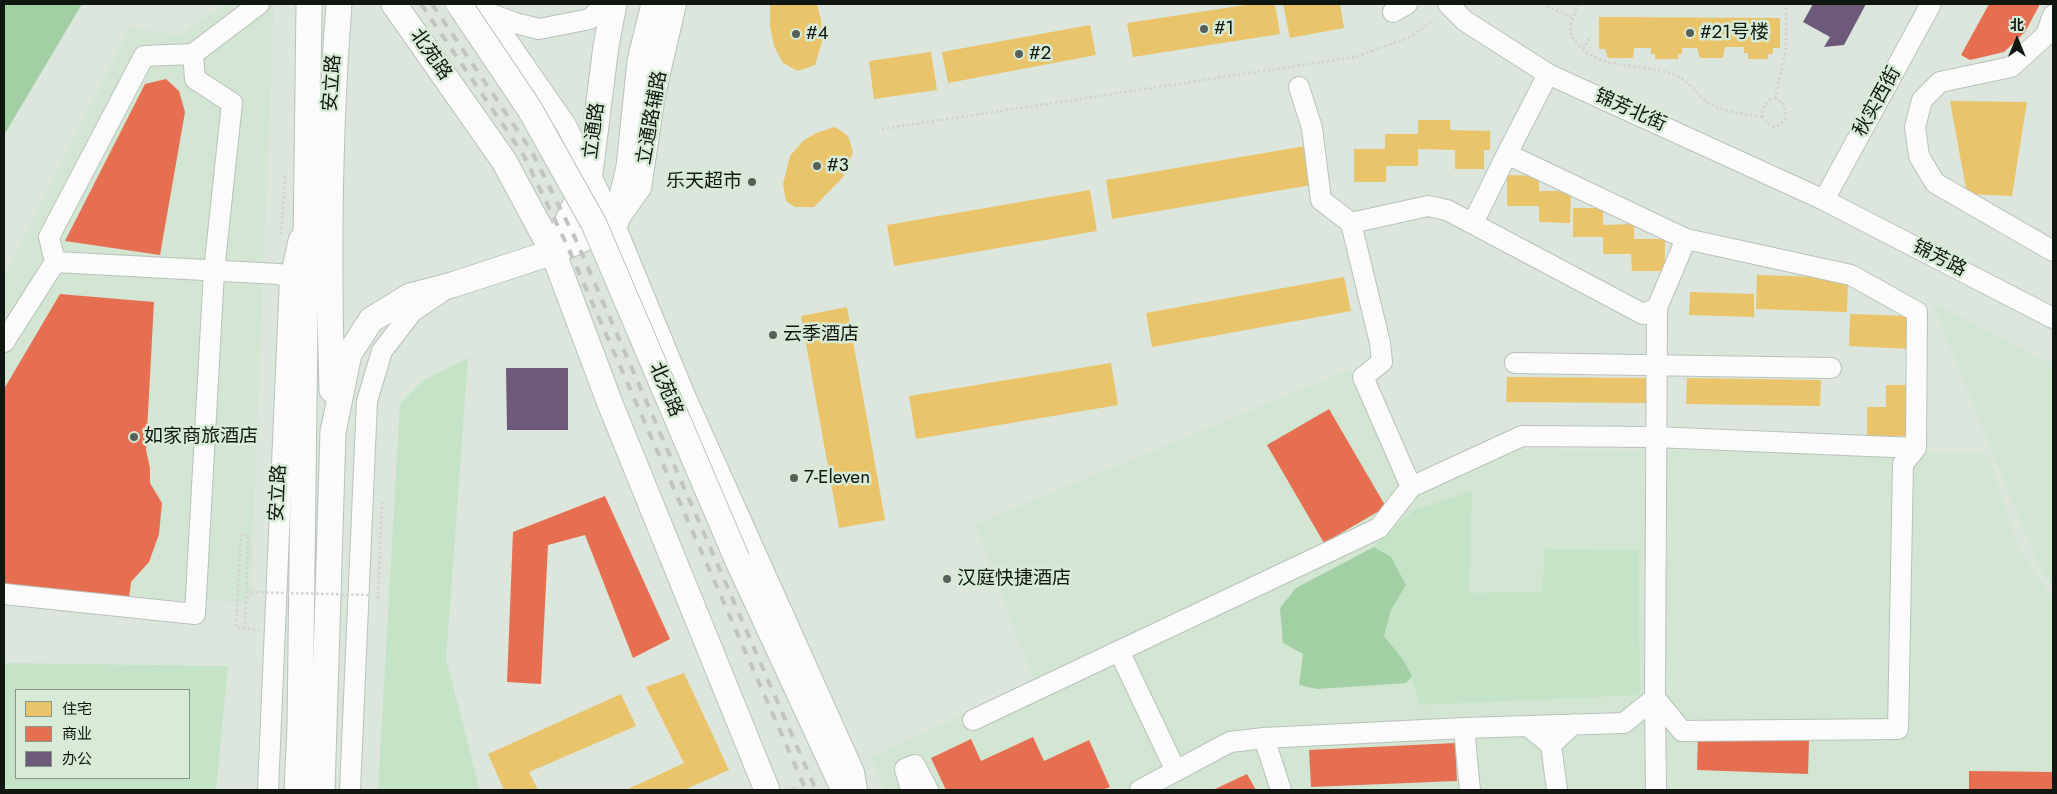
<!DOCTYPE html>
<meta charset="utf-8">
<style>
body{margin:0}
#map{position:relative;width:2057px;height:794px;overflow:hidden;background:#dce6dc;font-family:Jost,"Noto Sans SC",sans-serif}
canvas{display:block}
.frame{position:absolute;inset:0;border:5px solid #101711;pointer-events:none}
.legend{position:absolute;left:15px;top:689px;width:175px;height:90px;box-sizing:border-box;background:#d7ebd7;border:1px solid #879688;margin:0;padding:6px 9px;list-style:none;font-size:15px;color:#101711}
.legend li{display:flex;align-items:center;gap:10px;height:25px}
.legend b{width:25px;border:1px solid #879688}
.north{position:absolute;left:1992px;top:15px;width:50px;height:50px;-webkit-text-stroke:4px #d7ebd7;paint-order:stroke;rotate:0deg;font-size:14px;font-weight:700;line-height:20px;text-align:center;color:#101711}
.north::after{content:'';display:block;margin:auto;width:18px;height:22px;background:#101711;clip-path:polygon(50% 0,100% 100%,50% 72%,0 100%)}
</style>
<div id="map">
<canvas width="2057" height="794"></canvas>
<div class="frame"></div>
<ul class="legend">
<li><b style="height:14px;background:#e9c46a"></b>住宅</li>
<li><b style="height:14px;background:#e76f51"></b>商业</li>
<li><b style="height:14px;background:#6d597a"></b>办公</li>
</ul>
<div class="north">北</div>
</div>
<script>
const ctx = document.querySelector('canvas').getContext('2d');
ctx.lineJoin = 'round';
function paint(path, color) {
  ctx.fillStyle = color;
  ctx.fill(path, 'evenodd');
}
function stroke(path, color, width, dash) {
  ctx.strokeStyle = color;
  ctx.lineWidth = width;
  ctx.lineCap = dash ? 'butt' : 'round';
  ctx.setLineDash(dash || []);
  ctx.stroke(path);
}
function drawText(font, color, halo, rows, align = 'center') {
  ctx.font = font + ' Jost,"Noto Sans SC",sans-serif';
  ctx.lineWidth = 5;
  ctx.setLineDash([]);
  ctx.textBaseline = 'middle';
  ctx.strokeStyle = halo;
  ctx.fillStyle = color;
  for (const [text, x, y, turn = 0] of rows) {
    ctx.save();
    ctx.translate(x, y);
    ctx.rotate((+turn || 0) * Math.PI / 180);
    ctx.textAlign = isNaN(turn) ? turn : align;
    if (halo) ctx.strokeText(text, 0, 0);
    ctx.fillText(text, 0, 0);
    ctx.restore();
  }
}
const built = new Path2D(`
 M 224,4 L 274,4 L 250,602 L 4,594 L 4,278 L 130,27 L 179,36 Z
 M 1932,302 L 2053,365 L 2053,586 L 2039,567 Z
 M 1351,369 L 1404,498 L 1522,449 L 1989,454 L 2016,544 L 2053,600 L 2053,790 L 884,790 L 871,757 L 1034,682 L 976,524 Z`);
const green = new Path2D(`
 M 468,358 L 446,659 L 480,790 L 378,790 L 400,404 L 422,381 Z
 M 1472,491 L 1469,593 L 1542,592 L 1545,549 L 1638,550 L 1640,695 L 1420,705 C 1411,674 1404,662 1384,636 L 1391,610 L 1406,585 L 1391,557 L 1374,547 L 1413,511 Z
 M 4,663 L 228,666 L 216,790 L 4,790 ZM 16,690 L 189,690 L 189,778 L 16,778 Z`);
const water = new Path2D(`
 M 4,4 L 82,4 L 4,135 Z
 M 1374,547 L 1391,557 L 1406,585 L 1391,610 L 1384,636 L 1404,661 L 1412,676 L 1406,683 L 1317,689 L 1299,685 L 1303,654 L 1283,643 L 1280,608 L 1296,588 Z`);
const homes = new Path2D(`
 M 770,4 L 817,4 L 821,20 L 822,42 L 815,65 L 798,71 L 783,63 L 774,46 L 770,26 Z
 M 1252,4 L 1275,4 L 1280,34 L 1133,57 L 1127,23 Z
 M 1283,4 L 1340,4 L 1344,28 L 1290,38 Z
 M 1599,17 L 1780,18 L 1780,48 L 1773,48 L 1773,54 L 1768,54 L 1768,59 L 1748,59 L 1748,53 L 1744,53 L 1744,47 L 1725,47 L 1723,58 L 1700,58 L 1697,48 L 1682,48 L 1682,54 L 1678,54 L 1678,59 L 1655,59 L 1655,54 L 1651,54 L 1651,48 L 1634,48 L 1633,58 L 1608,58 L 1605,49 L 1599,49 Z
 M 1090,25 L 1096,55 L 948,83 L 942,52 Z
 M 931,52 L 937,90 L 874,99 L 869,61 Z
 M 1950,101 L 2027,102 L 2012,196 L 1967,194 Z
 M 1418,120 L 1450,120 L 1450,130 L 1490,131 L 1490,150 L 1484,150 L 1484,169 L 1455,169 L 1455,150 L 1418,149 L 1418,166 L 1386,166 L 1386,182 L 1354,182 L 1354,149 L 1385,149 L 1385,134 L 1418,134 Z
 M 835,127 L 848,136 L 853,152 L 843,177 L 814,207 L 795,207 L 786,201 L 783,184 L 790,156 L 803,141 L 816,133 Z
 M 1311,145 L 1317,184 L 1112,219 L 1106,180 Z
 M 1507,175 L 1539,176 L 1539,191 L 1571,191 L 1570,223 L 1539,222 L 1539,206 L 1507,206 Z
 M 1090,190 L 1097,231 L 894,266 L 887,225 Z
 M 1573,208 L 1603,208 L 1603,225 L 1634,224 L 1634,239 L 1665,239 L 1665,271 L 1632,271 L 1631,254 L 1603,254 L 1603,237 L 1573,237 Z
 M 1757,275 L 1848,278 L 1847,312 L 1756,309 Z
 M 1344,277 L 1351,311 L 1152,347 L 1146,313 Z
 M 1690,292 L 1754,294 L 1754,317 L 1689,315 Z
 M 847,307 L 885,520 L 839,528 L 801,316 Z
 M 1850,314 L 1912,316 L 1911,349 L 1849,346 Z
 M 1111,363 L 1118,405 L 916,439 L 909,396 Z
 M 1507,377 L 1649,378 L 1649,403 L 1506,402 Z
 M 1687,378 L 1821,380 L 1820,406 L 1686,404 Z
 M 1886,385 L 1914,385 L 1913,436 L 1867,436 L 1867,407 L 1886,407 Z
 M 684,673 L 729,770 L 684,790 L 626,790 L 684,763 L 646,687 Z
 M 621,694 L 636,726 L 529,772 L 538,790 L 504,790 L 488,754 Z`);
const shops = new Path2D(`
 M 1989,4 L 2039,4 L 2039,6 L 2025,32 L 2004,52 L 1970,60 L 1961,55 Z
 M 166,79 L 179,91 L 185,112 L 160,255 L 65,241 L 145,84 Z
 M 60,294 L 154,302 L 146,450 L 150,468 L 150,483 L 162,503 L 159,534 L 149,562 L 131,582 L 129,598 L 4,585 L 4,389 Z
 M 1329,409 L 1386,507 L 1324,543 L 1267,445 Z
 M 605,496 L 670,639 L 633,658 L 585,535 L 548,545 L 541,684 L 507,682 L 513,532 Z
 M 1698,736 L 1809,740 L 1808,774 L 1697,770 Z
 M 1033,737 L 1044,761 L 1089,740 L 1110,787 L 1102,790 L 946,790 L 931,758 L 971,739 L 981,761 Z
 M 1455,743 L 1457,781 L 1311,787 L 1309,750 Z
 M 1969,771 L 2053,772 L 2053,790 L 1969,790 Z
 M 1247,774 L 1256,790 L 1213,790 Z`);
const offices = new Path2D(`
 M 1813,4 L 1866,4 L 1844,45 L 1824,47 L 1830,37 L 1803,22 Z
 M 506,368 L 568,368 L 568,430 L 507,430 Z`);
const path = new Path2D(`
 M 1542,4 L 1571,17
 M 1578,4 C 1574,19 1563,29 1578,45 C 1600,71 1647,63 1675,75 C 1687,80 1693,88 1701,97 C 1715,111 1743,115 1762,116 C 1763,107 1765,101 1775,98 L 1786,49 L 1786,4
 M 1583,49 L 1591,36
 M 1762,116 L 1768,124 L 1774,127 L 1780,125 L 1785,119 L 1785,105 L 1775,98
 M 882,129 L 1355,57 L 1410,37 L 1431,22
 M 281,234 L 285,175
 M 378,599 L 382,500
 M 245,629 L 248,535 L 241,535 L 236,627 L 259,630
 M 787,790 L 795,786 L 797,790`);
const minor = new Path2D(`
 M 482,4 L 566,125 L 615,225 L 684,393 L 854,772 L 857,790
 M 1448,4 L 1465,21 L 1548,74 L 1824,200 L 2053,318
 M 1393,12 L 1407,4
 M 488,13 L 515,23 L 539,29 L 590,19 L 605,4
 M 2053,15 L 2046,35 L 2011,67 L 1940,82 L 1922,100 L 1915,127 L 1919,156 L 1935,183 L 2053,251
 M 1548,74 L 1507,154 L 1686,239 L 1657,308 L 1643,314 L 1447,210 L 1428,206 L 1351,223 L 1380,343 L 1382,362 L 1363,377 L 1411,487 L 1522,436 L 1655,437 L 1916,448
 M 1299,87 L 1312,128 L 1321,200 L 1351,223
 M 1824,200 L 1931,4
 M 619,219 L 641,188 L 655,95 L 676,4
 M 1473,223 L 1507,154
 M 55,262 L 49,237 L 144,56 L 193,54 L 259,4
 M 4,342 L 55,262 L 279,274 L 290,278
 M 1515,363 L 1831,368
 M 4,594 L 195,614 L 214,271 L 232,103 L 195,79 L 193,54
 M 1119,651 L 1176,771
 M 1655,698 L 1682,731 L 1898,729 L 1903,464 L 1916,448 L 1917,312 L 1851,275 L 1686,239
 M 1655,698 L 1656,790
 M 973,720 L 1379,528 L 1411,487
 M 1528,726 L 1551,745 L 1573,724
 M 1264,738 L 1464,728
 M 1551,745 L 1557,790
 M 268,790 L 290,278 L 299,239
 M 350,790 L 367,401 L 382,351 L 412,312 L 443,291
 M 911,790 L 905,769 L 915,765 L 928,790
 M 1140,790 L 1230,742 L 1264,738 L 1281,790
 M 1470,790 L 1464,728 L 1624,723 L 1655,698 L 1657,308`);
const major = new Path2D(`
 M 394,4 L 504,161 L 553,252 L 611,406 L 767,790
 M 553,252 L 590,173 L 606,46 L 614,4
 M 332,390 C 328,261 329,133 339,4
 M 737,559 L 844,790
 M 297,790 L 300,726 L 309,4
 M 322,790 L 333,432 L 349,354 L 371,320 L 410,296 L 452,285 L 553,252 L 615,225 L 629,167 L 640,61 L 654,4`);
const rail = new Path2D(`
 M 421,4 L 524,156 L 566,243 L 806,790
 M 432,4 L 532,152 L 575,238 L 816,790`);
const pathBridge = new Path2D(`
 M 246,592 L 371,595`);
const majorBridge = new Path2D(`
 M 459,4 L 529,108 L 594,224 L 737,559`);
const markers = [
 [1204,29,5,"#575f58"],
 [1690,33,5,"#575f58"],
 [796,34,5,"#575f58"],
 [1019,54,5,"#575f58"],
 [817,166,5,"#575f58"],
 [752,182,5,"#575f58"],
 [773,335,5,"#575f58"],
 [134,437,5,"#575f58"],
 [794,478,5,"#575f58"],
 [947,579,5,"#575f58"]
];
const poiNames = [
 ["#1",1214,29],
 ["#21号楼",1700,33],
 ["#4",806,34],
 ["#2",1029,54],
 ["#3",827,166],
 ["乐天超市",742,182,"right"],
 ["云季酒店",783,335],
 ["如家商旅酒店",144,437],
 ["7-Eleven",804,478],
 ["汉庭快捷酒店",957,579]
];
const streetNames = [
 ["北苑路",430,55,55],
 ["安立路",333,83,-86],
 ["秋实西街",1878,102,-61],
 ["锦芳北街",1630,111,24],
 ["立通路辅路",653,118,-80],
 ["立通路",595,131,-83],
 ["锦芳路",1939,259,27],
 ["北苑路",665,390,67],
 ["安立路",279,493,-87]
];
paint(built, '#d3e5d3');
paint(green, '#c5e4c7');
paint(water, '#a2cfa4');
paint(homes, '#e9c46a');
paint(shops, '#e76f51');
paint(offices, '#6d597a');
stroke(minor, '#b9c2ba', 22);
stroke(major, '#b9c2ba', 27);
stroke(path, '#d1d3d1', 2.5, [2.5, 2.5]);
stroke(minor, '#fafbfa', 20);
stroke(major, '#fafbfa', 25);
stroke(rail, '#c2c4c2', 4, [9, 9]);
stroke(majorBridge, '#b9c2ba', 27, []);
stroke(pathBridge, '#d1d3d1', 2.5, [2.5, 2.5]);
stroke(majorBridge, '#fafbfa', 25);
for (const [x, y, r, color] of markers) {
  const dot = new Path2D();
  dot.arc(x, y, r, 0, 2 * Math.PI);
  ctx.fillStyle = color;
  ctx.fill(dot);
  stroke(dot, '#d7ebd7', 2);
}
drawText('19px', '#101711', '#d7ebd7', poiNames, 'left');
drawText('19px', '#101711', '#d7ebd7', streetNames);
</script>
